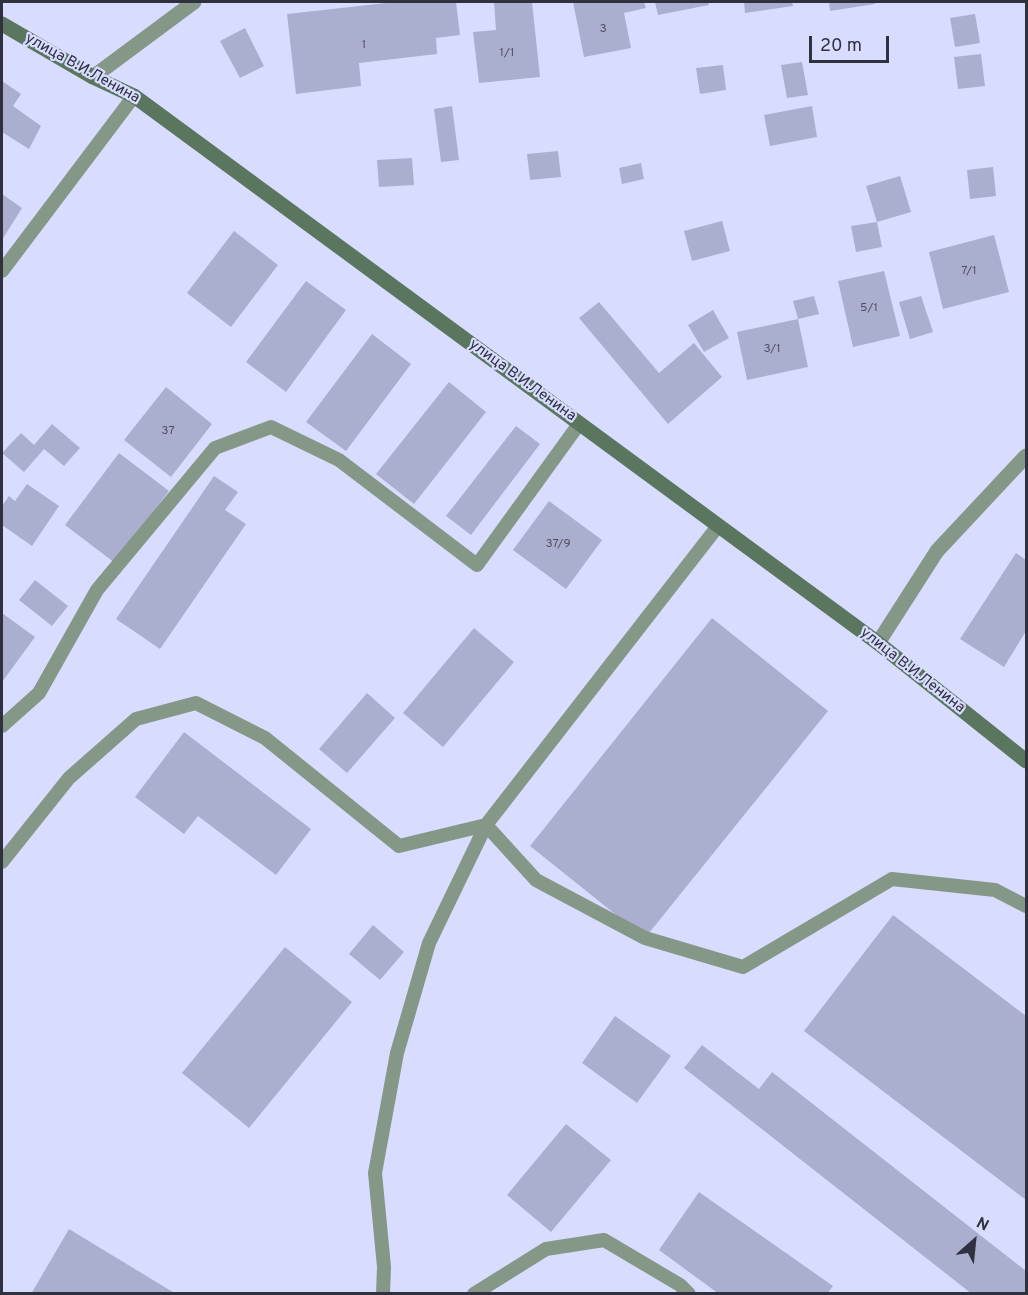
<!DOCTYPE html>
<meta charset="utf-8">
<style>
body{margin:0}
#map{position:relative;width:1028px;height:1295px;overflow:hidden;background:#d8dcff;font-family:Overpass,sans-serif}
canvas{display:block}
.frame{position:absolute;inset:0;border:3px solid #2f313e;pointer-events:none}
.north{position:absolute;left:944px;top:1211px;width:60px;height:60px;-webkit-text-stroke:4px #d8dcff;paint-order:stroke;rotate:27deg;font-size:16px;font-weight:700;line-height:24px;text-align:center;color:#2f313e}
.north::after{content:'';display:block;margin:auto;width:21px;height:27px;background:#2f313e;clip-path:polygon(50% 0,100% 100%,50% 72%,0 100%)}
.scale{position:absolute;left:809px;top:36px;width:80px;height:27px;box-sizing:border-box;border:3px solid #2f313e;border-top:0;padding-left:8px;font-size:18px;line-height:21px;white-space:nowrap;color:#2f313e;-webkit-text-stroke:4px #d8dcff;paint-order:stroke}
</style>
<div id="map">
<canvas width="1028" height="1295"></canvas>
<div class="frame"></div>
<div class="north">N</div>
<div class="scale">20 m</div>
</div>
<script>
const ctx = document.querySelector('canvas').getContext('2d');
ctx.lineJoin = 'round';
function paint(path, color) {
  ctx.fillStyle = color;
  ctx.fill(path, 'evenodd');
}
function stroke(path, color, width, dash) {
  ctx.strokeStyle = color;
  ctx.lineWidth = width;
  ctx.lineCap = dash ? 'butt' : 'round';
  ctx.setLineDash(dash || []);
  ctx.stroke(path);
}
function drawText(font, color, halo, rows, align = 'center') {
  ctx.font = font + ' Overpass,sans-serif';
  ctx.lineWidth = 4.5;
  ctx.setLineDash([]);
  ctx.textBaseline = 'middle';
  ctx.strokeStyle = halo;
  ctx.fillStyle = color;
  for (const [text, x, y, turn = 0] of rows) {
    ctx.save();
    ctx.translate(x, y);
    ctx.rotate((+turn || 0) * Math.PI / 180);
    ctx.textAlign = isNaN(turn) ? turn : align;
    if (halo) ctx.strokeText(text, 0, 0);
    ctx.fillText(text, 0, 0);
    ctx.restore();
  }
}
const building = new Path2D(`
 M 395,2 L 456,2 L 460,35 L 436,38 L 437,54 L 359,63 L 361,86 L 296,94 L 287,14 Z
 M 494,2 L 532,2 L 540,77 L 479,83 L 473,32 L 496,30 Z
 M 573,2 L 644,2 L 646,8 L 624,13 L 631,48 L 584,57 Z
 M 655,2 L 708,2 L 709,5 L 658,15 Z
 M 744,2 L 792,2 L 793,6 L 745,13 Z
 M 829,2 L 875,2 L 875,4 L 830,11 Z
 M 975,14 L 980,43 L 955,47 L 950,18 Z
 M 245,28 L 264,66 L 240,78 L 220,41 Z
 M 981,54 L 985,86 L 958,89 L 954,57 Z
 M 802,62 L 808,95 L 787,98 L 781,65 Z
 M 723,65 L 726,90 L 700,94 L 696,68 Z
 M 2,81 L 21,94 L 13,106 L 41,126 L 29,149 L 2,132 Z
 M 452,106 L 459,160 L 441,162 L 434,109 Z
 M 812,106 L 817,137 L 770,146 L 764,115 Z
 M 558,151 L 561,177 L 530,180 L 527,154 Z
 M 412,158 L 414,185 L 379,187 L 377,160 Z
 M 641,163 L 644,179 L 622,184 L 619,168 Z
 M 993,167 L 996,196 L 970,199 L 967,170 Z
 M 900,176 L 911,212 L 877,222 L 866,186 Z
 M 2,194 L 22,208 L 2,240 Z
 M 722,221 L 730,251 L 692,261 L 684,231 Z
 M 877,222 L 882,247 L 856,252 L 851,226 Z
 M 234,231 L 278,265 L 231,327 L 187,293 Z
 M 994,235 L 1009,292 L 943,309 L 929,252 Z
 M 884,271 L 900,336 L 853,347 L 838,281 Z
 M 306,281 L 346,310 L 286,392 L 246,362 Z
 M 814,296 L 819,314 L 798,319 L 793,301 Z
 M 921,296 L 933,332 L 910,339 L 899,302 Z
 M 599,302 L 659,373 L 694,343 L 722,377 L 668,424 L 579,318 Z
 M 713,310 L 729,338 L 704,352 L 688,325 Z
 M 798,319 L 808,367 L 747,380 L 737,332 Z
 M 372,334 L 411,364 L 346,451 L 306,422 Z
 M 449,382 L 486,412 L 414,504 L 376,474 Z
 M 166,387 L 212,424 L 171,477 L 124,440 Z
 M 52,424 L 80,448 L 64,466 L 44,449 L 24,472 L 2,453 L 21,433 L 34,445 Z
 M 516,426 L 540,444 L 471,535 L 446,516 Z
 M 119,453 L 169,491 L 115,563 L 65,525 Z
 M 214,476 L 238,492 L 225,510 L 246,524 L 160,649 L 116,619 Z
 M 27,484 L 59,506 L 32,546 L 2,525 L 2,506 L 9,496 L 15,501 Z
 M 549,501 L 602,540 L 566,589 L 513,550 Z
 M 1016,553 L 1026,560 L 1026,631 L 1004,667 L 960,639 Z
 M 35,580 L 68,606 L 52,626 L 19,600 Z
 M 2,613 L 35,637 L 2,682 Z
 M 712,618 L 828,711 L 645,938 L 530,846 Z
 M 474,628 L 514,662 L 443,747 L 403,713 Z
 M 367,693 L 395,718 L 347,773 L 319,749 Z
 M 184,732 L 311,829 L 276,875 L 198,816 L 184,834 L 135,797 Z
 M 893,915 L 1026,1016 L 1026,1200 L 804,1031 Z
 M 373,925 L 404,952 L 380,980 L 349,954 Z
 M 285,947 L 352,1002 L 249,1128 L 182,1073 Z
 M 615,1016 L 671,1056 L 637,1103 L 582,1063 Z
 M 702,1045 L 759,1089 L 772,1072 L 1026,1271 L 1026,1294 L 972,1294 L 684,1068 Z
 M 566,1124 L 611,1160 L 551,1232 L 507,1195 Z
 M 699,1192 L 833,1286 L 827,1294 L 719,1294 L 659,1250 Z
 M 69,1229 L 176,1294 L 31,1294 Z`);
const service = new Path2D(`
 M 2,271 L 134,96
 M 2,726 L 39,693 L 97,590 L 215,448 L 271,427 L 339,460 L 477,565 L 579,424
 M 486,825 L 536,880 L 645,938 L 743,967 L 892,879 L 995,890 L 1026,906
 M 2,862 L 69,778 L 136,719 L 196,703 L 265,738 L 399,846 L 486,825
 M 383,1294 L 384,1267 L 375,1173 L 397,1053 L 429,943 L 486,825 L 718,526
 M 474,1294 L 546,1249 L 604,1240 L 680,1285 L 689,1294`);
const minor = new Path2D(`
 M 93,77 L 194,2
 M 878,643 L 937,551 L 1026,456`);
const secondary = new Path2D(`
 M 2,24 L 93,77 L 134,96 L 878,643 L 1026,761`);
const numberNames = [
 ["3",603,30],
 ["1",364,46],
 ["1/1",507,54],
 ["7/1",969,272],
 ["5/1",869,309],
 ["3/1",772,350],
 ["37",168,432],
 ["37/9",558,545]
];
const streetNames = [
 ["улица В.И.Ленина",82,69,29],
 ["улица В.И.Ленина",522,381,36],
 ["улица В.И.Ленина",912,671,38]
];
paint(building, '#abafcf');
stroke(service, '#859888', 14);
stroke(minor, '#859888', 15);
stroke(secondary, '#5a765f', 15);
drawText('12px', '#4e5062', null, numberNames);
drawText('15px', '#2f313e', '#d8dcff', streetNames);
</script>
